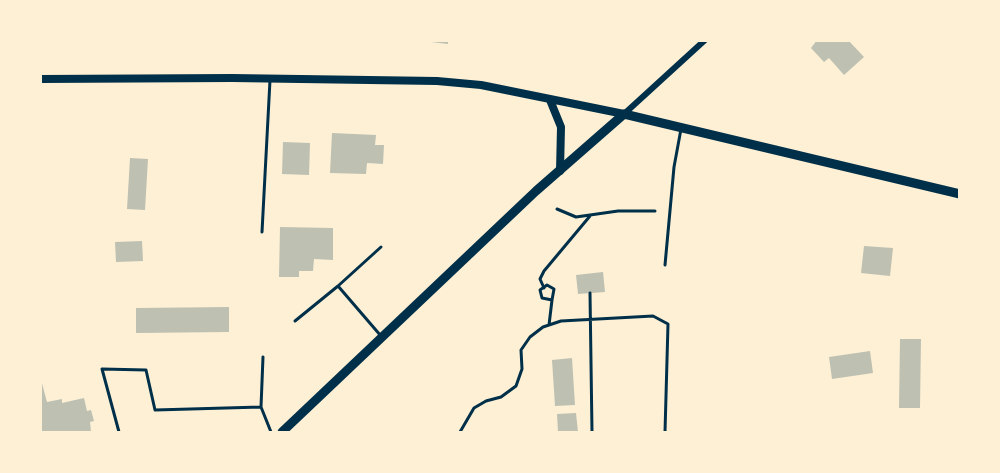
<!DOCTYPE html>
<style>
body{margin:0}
#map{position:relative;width:1000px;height:473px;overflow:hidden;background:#fdf0d5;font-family:"PT Sans",sans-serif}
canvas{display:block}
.frame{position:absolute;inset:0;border:42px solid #fdf0d5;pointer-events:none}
</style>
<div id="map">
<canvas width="1000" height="473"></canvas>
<div class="frame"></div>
</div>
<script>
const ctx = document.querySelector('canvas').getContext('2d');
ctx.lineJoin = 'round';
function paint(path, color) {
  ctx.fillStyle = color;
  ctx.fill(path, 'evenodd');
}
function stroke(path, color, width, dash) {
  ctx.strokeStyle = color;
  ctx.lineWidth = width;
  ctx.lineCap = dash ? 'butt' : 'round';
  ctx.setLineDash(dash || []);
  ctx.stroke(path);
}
const building = new Path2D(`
 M 414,40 L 448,40 L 448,44 Z
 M 817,40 L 848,40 L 864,57 L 844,75 L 829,58 L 824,62 L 811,48 Z
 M 332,133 L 376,135 L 375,145 L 384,145 L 383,164 L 367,163 L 366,174 L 330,173 Z
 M 283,142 L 310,143 L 309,175 L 282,174 Z
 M 130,158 L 148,159 L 145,210 L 127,209 Z
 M 280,227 L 333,228 L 333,260 L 314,259 L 313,271 L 299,271 L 299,277 L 279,277 Z
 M 142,241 L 143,261 L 116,262 L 115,242 Z
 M 864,246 L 893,248 L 890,276 L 861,273 Z
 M 603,272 L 605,292 L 578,294 L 576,275 Z
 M 229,307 L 229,332 L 136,333 L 136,308 Z
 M 900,339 L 921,339 L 920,408 L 899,408 Z
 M 870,351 L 873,373 L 832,379 L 829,357 Z
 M 572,358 L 575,405 L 555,406 L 552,360 Z
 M 40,376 L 47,402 L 62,399 L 62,403 L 84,398 L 87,411 L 91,410 L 94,421 L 90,422 L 91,432 L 40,432 Z
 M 576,413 L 578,432 L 558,432 L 557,414 Z`);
const path = new Path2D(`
 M 557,209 L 576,217 L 618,211 L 655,211
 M 547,285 L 554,289 L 552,300 L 542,298 L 540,290 Z
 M 544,288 L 540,279 L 544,271 L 590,216
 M 590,293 L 592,432
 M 549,325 L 552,300
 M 460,432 L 474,408 L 486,401 L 501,397 L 516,386 L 522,369 L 521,350 L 530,337 L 543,327 L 561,321 L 653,316 L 668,324 L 665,432`);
const service = new Path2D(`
 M 262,232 L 270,80
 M 665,265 L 674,167 L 681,129
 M 338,286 L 381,247
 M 295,321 L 338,286 L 381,336
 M 263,357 L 261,407 L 271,432
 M 119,432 L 102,369 L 146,370 L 155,410 L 261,407`);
const minor = new Path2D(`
 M 624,114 L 705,40`);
const tertiary = new Path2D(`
 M 40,79 L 232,78 L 437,81 L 481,85 L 624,114
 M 550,100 L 561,127 L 560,171`);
const secondary = new Path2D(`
 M 282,432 L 536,191 L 624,114 L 960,194`);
paint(building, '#bec0b2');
stroke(path, '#003049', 3);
stroke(service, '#003049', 3);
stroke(minor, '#003049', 6);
stroke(tertiary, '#003049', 8);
stroke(secondary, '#003049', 9);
</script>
